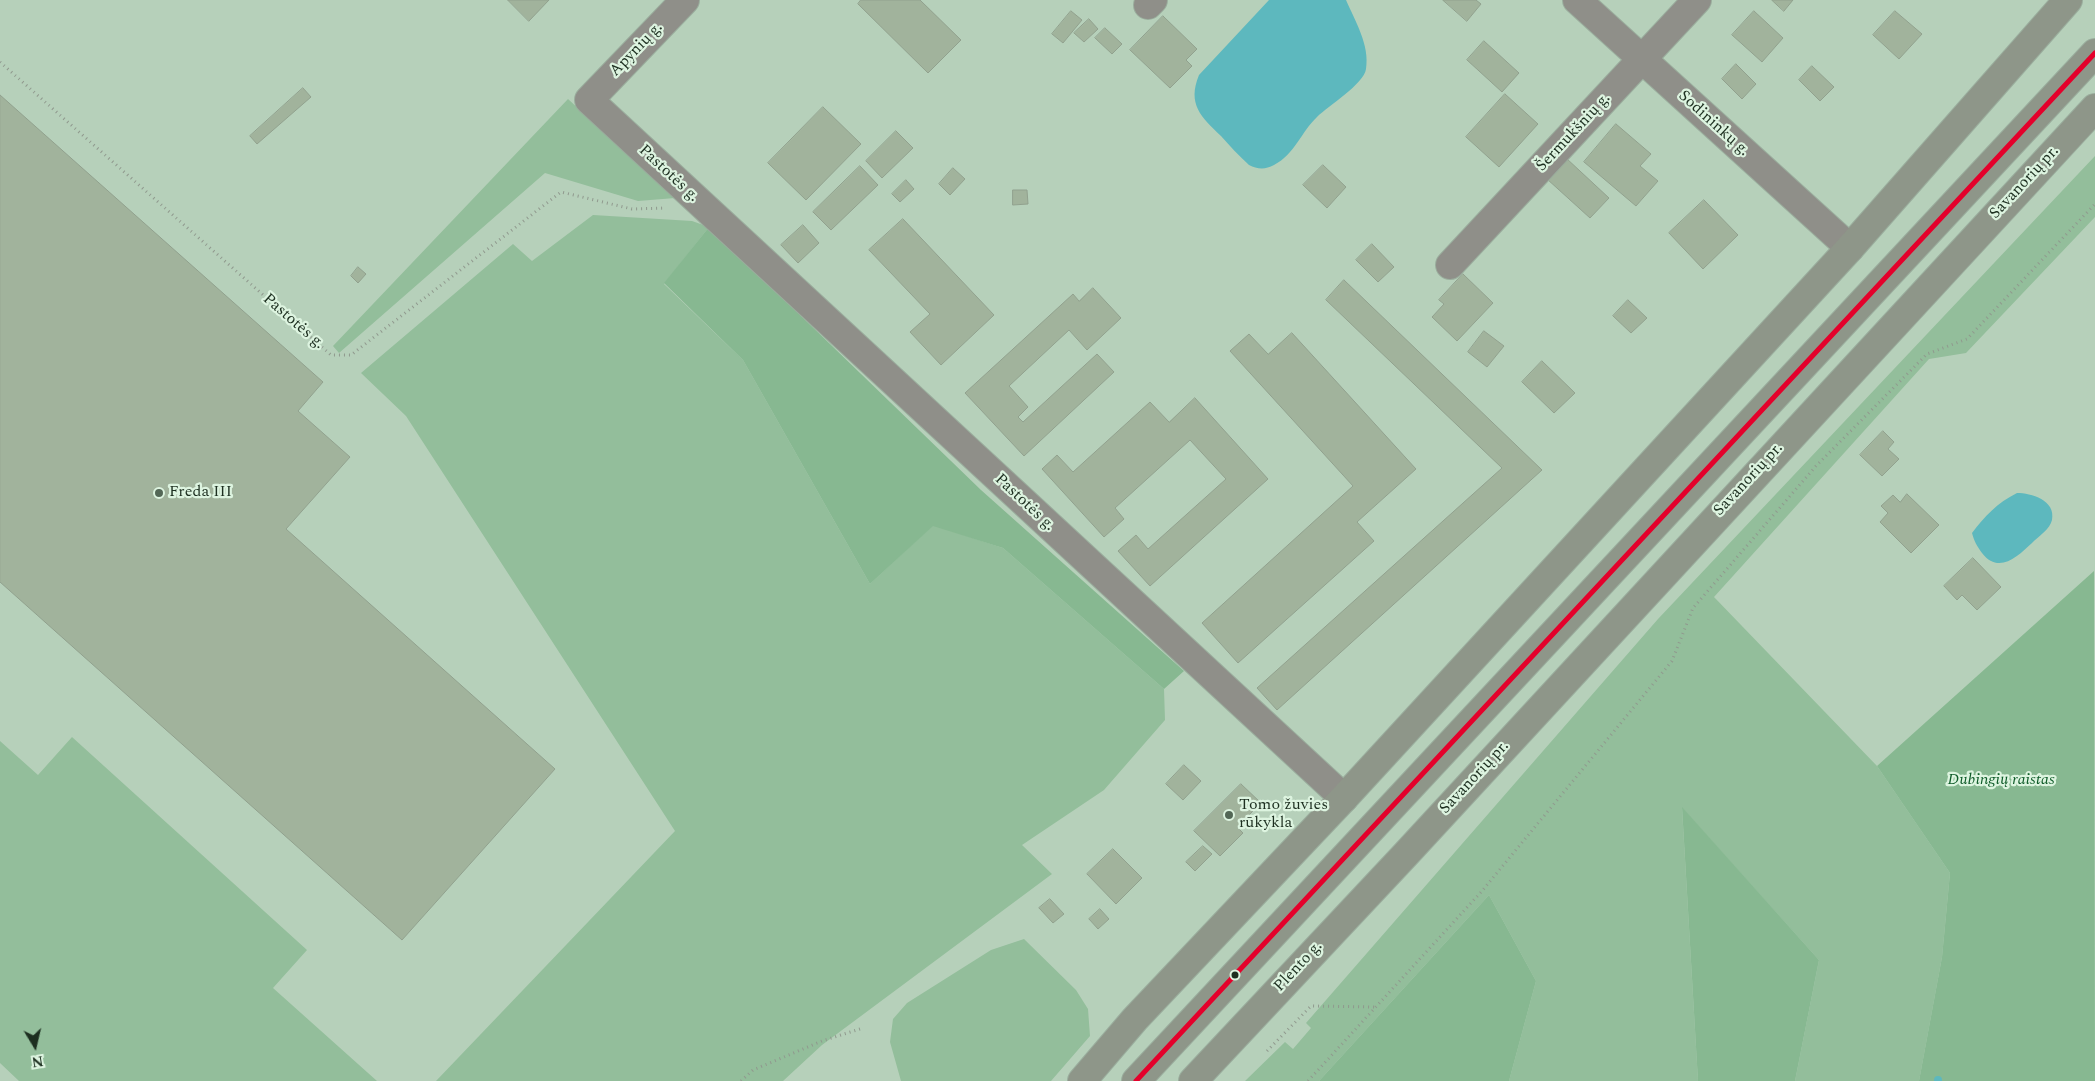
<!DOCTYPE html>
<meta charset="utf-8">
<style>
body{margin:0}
#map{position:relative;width:2095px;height:1081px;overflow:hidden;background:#b6d0ba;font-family:Spectral,serif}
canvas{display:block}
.north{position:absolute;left:10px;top:1021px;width:50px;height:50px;-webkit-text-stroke:4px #ddf4e0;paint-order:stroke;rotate:171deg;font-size:14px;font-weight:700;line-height:20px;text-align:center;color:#1d2f20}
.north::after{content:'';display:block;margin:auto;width:18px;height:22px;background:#1d2f20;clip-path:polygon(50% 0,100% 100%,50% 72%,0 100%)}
</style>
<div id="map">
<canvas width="2095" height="1081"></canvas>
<div class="north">N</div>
</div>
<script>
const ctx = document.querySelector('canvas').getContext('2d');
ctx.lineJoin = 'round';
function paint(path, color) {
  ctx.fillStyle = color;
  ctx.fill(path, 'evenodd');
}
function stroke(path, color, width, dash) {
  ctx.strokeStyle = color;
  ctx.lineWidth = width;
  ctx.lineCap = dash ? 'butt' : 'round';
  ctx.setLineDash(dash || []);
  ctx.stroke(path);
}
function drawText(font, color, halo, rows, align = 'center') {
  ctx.font = font + ' Spectral,serif';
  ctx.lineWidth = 4.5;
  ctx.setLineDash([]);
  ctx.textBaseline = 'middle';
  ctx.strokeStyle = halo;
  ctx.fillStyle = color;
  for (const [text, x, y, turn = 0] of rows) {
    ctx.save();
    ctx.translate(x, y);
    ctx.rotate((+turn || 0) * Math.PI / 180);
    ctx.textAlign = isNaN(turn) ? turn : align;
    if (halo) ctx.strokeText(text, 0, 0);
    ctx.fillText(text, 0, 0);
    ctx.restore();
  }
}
const green = new Path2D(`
 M 568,99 L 675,198 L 638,201 L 545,173 L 339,353 L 333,346 Z
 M 2095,156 L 2095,217 L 1966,353 L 1929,359 L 1714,597 L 1877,766 L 1950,873 L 1942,957 L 1919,1081 L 1795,1081 L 1819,960 L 1682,808 L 1698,1081 L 1509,1081 L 1536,981 L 1489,895 L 1319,1081 L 1245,1081 L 1285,1042 L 1293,1049 L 1311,1028 L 1306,1023 L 1658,619 Z
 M 593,215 L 692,221 L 709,227 L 664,284 L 743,360 L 870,584 L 933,525 L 1003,548 L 1164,689 L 1165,720 L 1104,790 L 1022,845 L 1052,874 L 822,1045 L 783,1081 L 436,1081 L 675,831 L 406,416 L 361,373 L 513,244 L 532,261 Z
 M 72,737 L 307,950 L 273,988 L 377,1081 L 19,1081 L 0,1063 L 0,741 L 38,775 Z
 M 1024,939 L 1076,990 L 1088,1009 L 1090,1036 L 1051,1081 L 901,1081 L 890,1042 L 893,1019 L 907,1003 L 991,950 Z`);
const forest = new Path2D(`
 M 709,227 L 981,490 L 1184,671 L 1164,689 L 1003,548 L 933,526 L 870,584 L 743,360 L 664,283 Z
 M 2094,571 L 2095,1081 L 1919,1081 L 1942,957 L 1950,873 L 1877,766 Z
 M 1682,807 L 1819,960 L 1795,1081 L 1698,1081 Z
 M 1489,895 L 1536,981 L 1509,1081 L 1319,1081 Z`);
const water = new Path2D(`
 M 1269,0 L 1346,0 C 1355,21 1370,45 1366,69 C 1364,84 1328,106 1317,117 C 1301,132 1295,154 1274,165 C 1265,170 1257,169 1249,165 C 1239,156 1230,146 1221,136 C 1201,117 1187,104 1199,75 Z
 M 2017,493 C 2031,493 2056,500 2052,520 C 2050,529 2039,536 2032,543 C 2018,556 1999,575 1982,553 C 1977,546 1974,541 1972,533 C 1985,516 1997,503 2017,493 Z`);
const stream = new Path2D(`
 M 1938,1080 L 1938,1081`);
const building = new Path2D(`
 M 508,0 L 549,0 L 529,21 Z
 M 861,0 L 920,0 L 961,40 L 928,73 L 858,4 Z
 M 1443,0 L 1476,0 L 1481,4 L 1467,21 Z
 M 1772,0 L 1793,0 L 1784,11 Z
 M 1071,11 L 1082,20 L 1063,43 L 1052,34 Z
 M 1754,11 L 1783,38 L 1762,62 L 1732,35 Z
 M 1895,11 L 1922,34 L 1899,59 L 1873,35 Z
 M 1163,16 L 1197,49 L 1186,60 L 1192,66 L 1170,88 L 1130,50 Z
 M 1089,19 L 1098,29 L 1084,42 L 1074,33 Z
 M 1105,28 L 1122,44 L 1112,54 L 1095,38 Z
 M 1484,41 L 1519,73 L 1502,92 L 1467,60 Z
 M 1736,64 L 1756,84 L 1742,99 L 1722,79 Z
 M 1812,66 L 1834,87 L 1820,101 L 1799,80 Z
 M 303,88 L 311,97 L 257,144 L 250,136 Z
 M 1505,94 L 1538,124 L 1499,167 L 1466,137 Z
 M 0,95 L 323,382 L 298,411 L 350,457 L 286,529 L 555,769 L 402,940 L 0,582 Z
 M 823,107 L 861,144 L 806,200 L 768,163 Z
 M 1616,124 L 1651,154 L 1640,166 L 1658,181 L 1636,206 L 1584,162 Z
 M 896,131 L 913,148 L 882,178 L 866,161 Z
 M 1566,158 L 1609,198 L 1590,218 L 1547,179 Z
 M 1323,165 L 1346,187 L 1327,208 L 1303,185 Z
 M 860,166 L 878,185 L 831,230 L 813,212 Z
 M 953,168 L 965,179 L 950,195 L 939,184 Z
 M 906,180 L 914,189 L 900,202 L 892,194 Z
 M 1013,190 L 1027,190 L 1028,204 L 1013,205 Z
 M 1704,200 L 1738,235 L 1703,269 L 1669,233 Z
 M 903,219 L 994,315 L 941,365 L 910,332 L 930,314 L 869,250 Z
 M 803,225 L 819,243 L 798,263 L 781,245 Z
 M 1372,244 L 1394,267 L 1378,282 L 1356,260 Z
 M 358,267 L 366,274 L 358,283 L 351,276 Z
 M 1463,274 L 1493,303 L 1457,341 L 1432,317 L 1444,304 L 1439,300 Z
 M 1344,280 L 1542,470 L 1277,710 L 1257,688 L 1502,468 L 1326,300 Z
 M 1093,288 L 1121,318 L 1087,350 L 1069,330 L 1009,386 L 1028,407 L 1018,417 L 1023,422 L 1097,354 L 1114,372 L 1024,456 L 965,393 L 1073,294 L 1079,301 Z
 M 1628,300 L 1647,318 L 1631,333 L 1613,316 Z
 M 1484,331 L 1504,346 L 1487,367 L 1468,352 Z
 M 1292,333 L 1416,469 L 1357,522 L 1374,541 L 1238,663 L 1202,623 L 1353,486 L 1230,351 L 1249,334 L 1268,354 Z
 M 1542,361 L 1575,393 L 1554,413 L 1522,382 Z
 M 1195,398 L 1268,479 L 1150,586 L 1118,551 L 1136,535 L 1148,549 L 1226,479 L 1190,440 L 1115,508 L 1124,519 L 1104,537 L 1042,469 L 1057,455 L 1073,472 L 1150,402 L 1169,422 Z
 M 1883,431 L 1894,442 L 1888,449 L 1899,459 L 1882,476 L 1860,455 Z
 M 1907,494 L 1939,525 L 1911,553 L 1880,522 L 1888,513 L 1881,506 L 1893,495 L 1900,502 Z
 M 1973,558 L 2001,587 L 1977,610 L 1962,595 L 1957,600 L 1944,586 Z
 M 1184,765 L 1201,781 L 1183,800 L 1166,784 Z
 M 1241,784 L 1261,803 L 1237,827 L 1243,833 L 1220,856 L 1194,831 Z
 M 1203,846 L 1212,854 L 1195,871 L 1186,862 Z
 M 1113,849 L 1142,878 L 1116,904 L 1087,874 Z
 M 1050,899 L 1064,914 L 1053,923 L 1039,908 Z
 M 1100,909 L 1109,919 L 1098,929 L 1089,919 Z`);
const path = new Path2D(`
 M 0,62 L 331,355 L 351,355 L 561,192 L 632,209 L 666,208
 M 1267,1051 L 1311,1006 L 1375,1007
 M 741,1081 L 753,1070 L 822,1041 L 863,1028
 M 1308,1081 L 1482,891 L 1672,661 L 1693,608 L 1816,466 L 1927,354 L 1967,339 L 2095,204`);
const minor = new Path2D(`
 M 685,0 L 589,100 L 1344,798
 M 1577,0 L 1850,248
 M 1148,5 L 1153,0
 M 1450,265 L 1697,0`);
const trunk = new Path2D(`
 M 1082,1081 L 1135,1019 L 1344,798 L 1850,248 L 2068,0
 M 1136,1081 L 2095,53
 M 1193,1081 L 1406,854 L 2095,108`);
const bus1 = new Path2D(`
 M 1136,1081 L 2095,53`);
const markers = [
 [159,493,5,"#536756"],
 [1229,815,5,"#536756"],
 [1235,975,4.5,"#1d2f20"]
];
const streetNames = [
 ["Apynių g.",637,50,-46],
 ["Sodininkų g.",1713,124,42],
 ["Šermukšnių g.",1574,133,-47],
 ["Pastotės g.",668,174,43],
 ["Savanorių pr.",2025,183,-47],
 ["Pastotės g.",293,322,41],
 ["Savanorių pr.",1749,480,-47],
 ["Pastotės g.",1024,503,43],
 ["Savanorių pr.",1475,778,-47],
 ["Plento g.",1299,967,-47]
];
const poiNames = [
 ["Freda III",169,493],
 ["Tomo žuvies",1239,806],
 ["rūkykla",1239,824]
];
const parkNames = [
 ["Dubingių raistas",2001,781]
];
paint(green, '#93be9b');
paint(forest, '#87b891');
paint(water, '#5db8be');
stroke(stream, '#5db8be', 8);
paint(building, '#a1b39c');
stroke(building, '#91a18e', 1);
stroke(minor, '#9aad9d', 30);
stroke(trunk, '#9aad9d', 30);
stroke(path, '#90998e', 3, [1, 4]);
stroke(minor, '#8f8f89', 28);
stroke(trunk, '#8e9689', 28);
stroke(bus1, '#e4002b', 5);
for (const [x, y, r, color] of markers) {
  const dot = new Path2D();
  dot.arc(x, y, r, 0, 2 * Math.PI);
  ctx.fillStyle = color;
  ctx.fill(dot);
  stroke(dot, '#ddf4e0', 2);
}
drawText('16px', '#1d2f20', '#ddf4e0', streetNames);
drawText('16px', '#1d2f20', '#ddf4e0', poiNames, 'left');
drawText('italic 16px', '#0e5b28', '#ddf4e0', parkNames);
</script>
